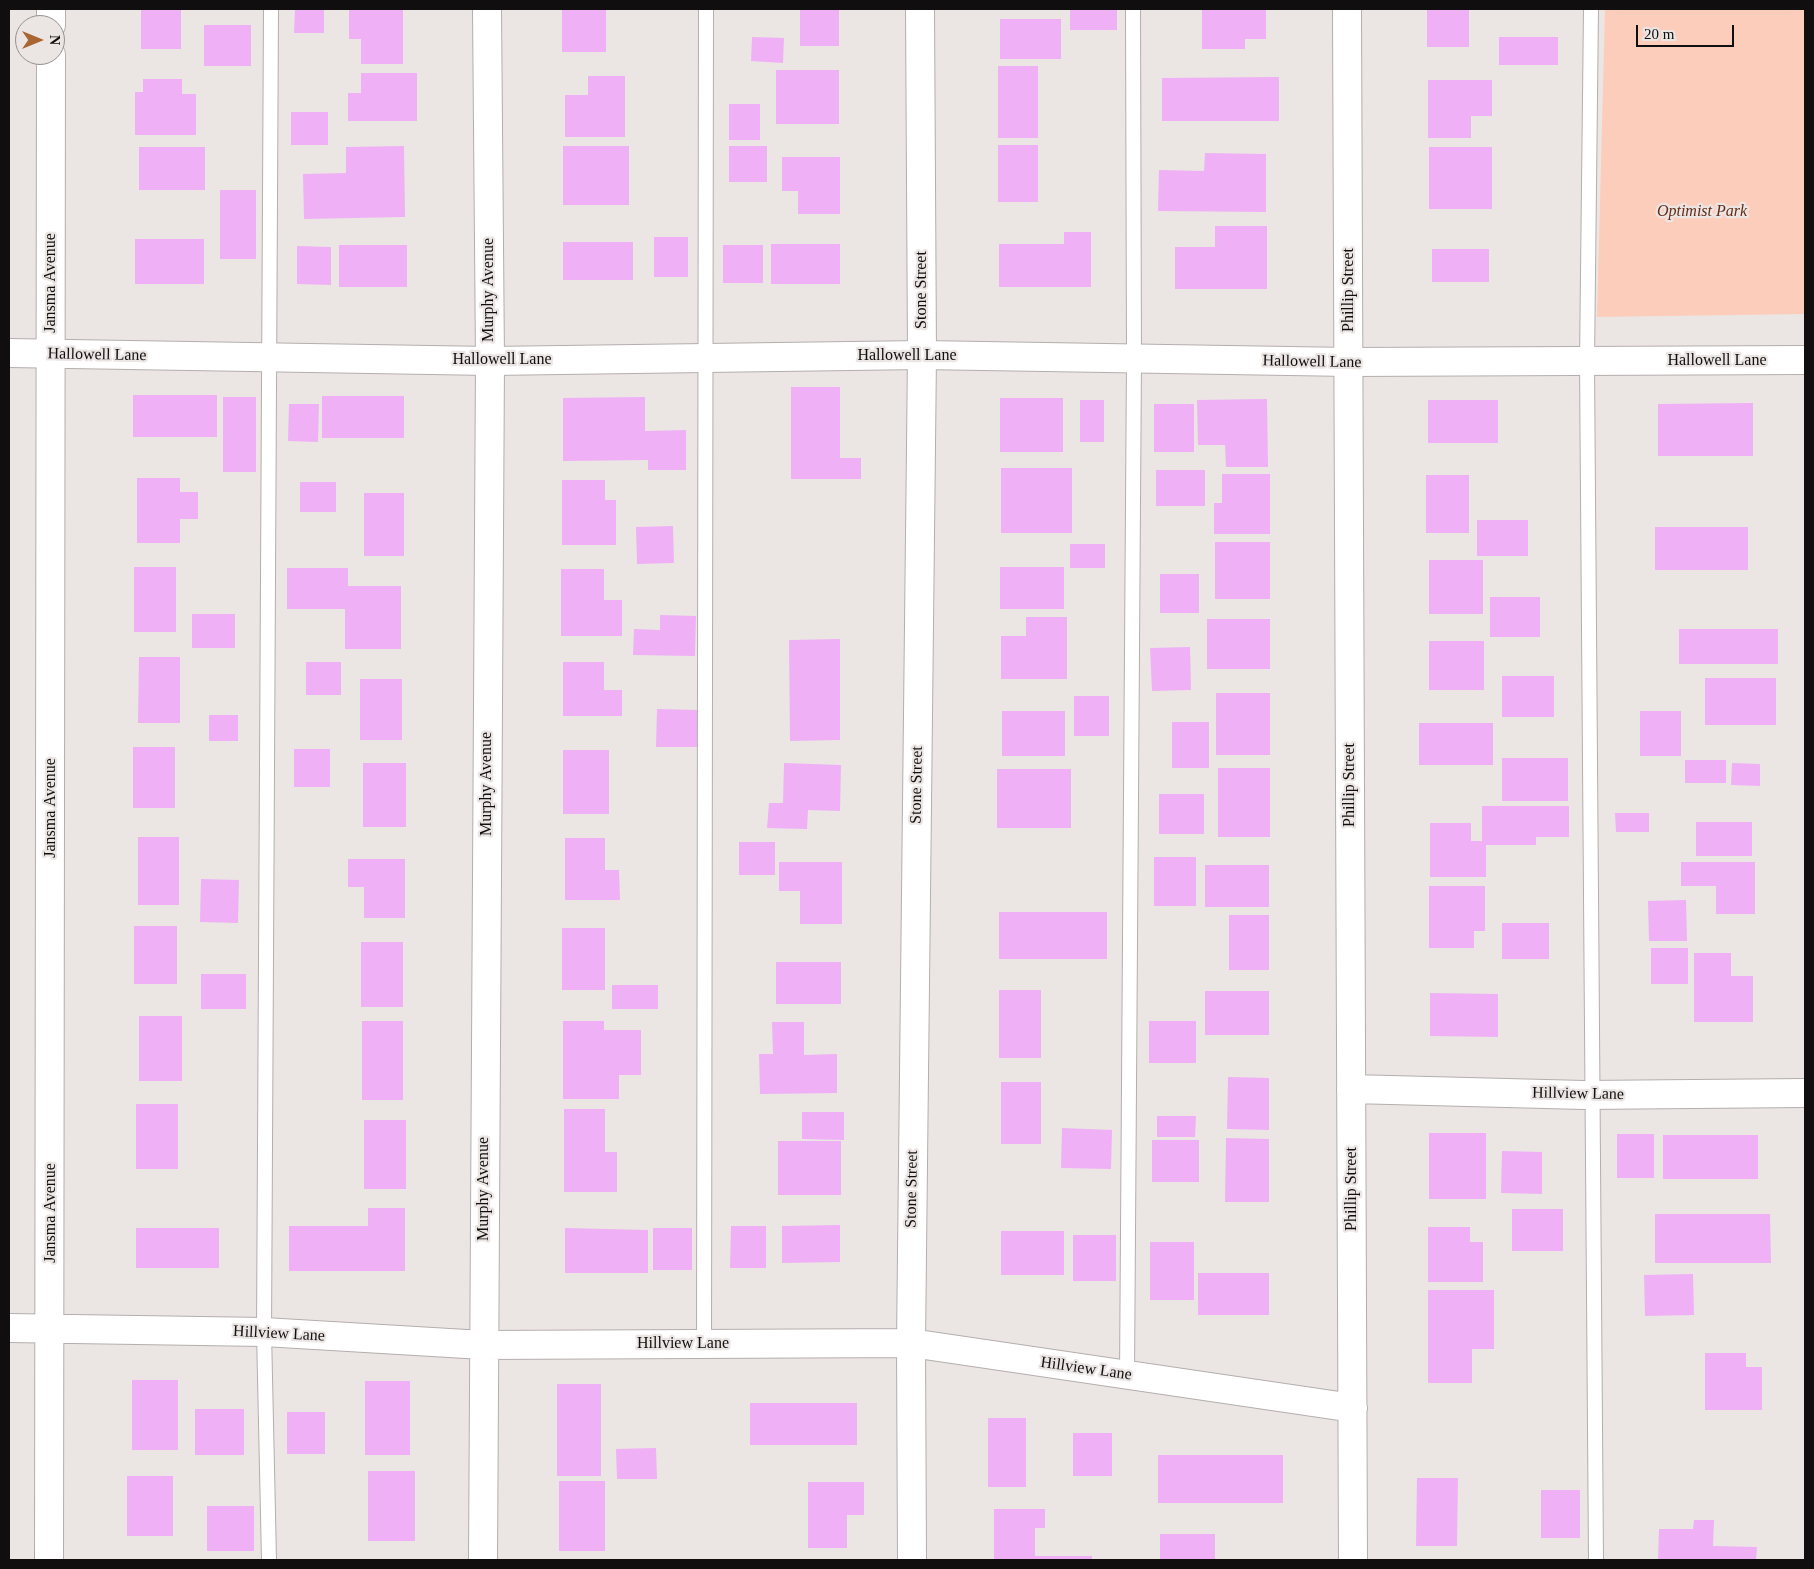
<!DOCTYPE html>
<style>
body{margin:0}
#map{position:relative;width:1814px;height:1569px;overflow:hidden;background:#ebe6e4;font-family:"Times New Roman",serif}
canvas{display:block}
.frame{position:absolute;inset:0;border:10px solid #100e0e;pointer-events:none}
.north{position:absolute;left:15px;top:15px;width:50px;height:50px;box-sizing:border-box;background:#ebe6e4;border:1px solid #93908e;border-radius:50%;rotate:90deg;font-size:14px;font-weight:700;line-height:20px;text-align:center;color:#100e0e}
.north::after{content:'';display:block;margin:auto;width:18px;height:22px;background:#a96634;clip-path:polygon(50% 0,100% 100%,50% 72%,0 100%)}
.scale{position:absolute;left:1636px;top:25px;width:98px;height:22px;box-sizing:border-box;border:2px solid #100e0e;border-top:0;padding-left:6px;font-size:15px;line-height:18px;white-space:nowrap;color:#100e0e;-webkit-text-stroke:4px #ebe6e4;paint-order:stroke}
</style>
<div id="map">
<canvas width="1814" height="1569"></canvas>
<div class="frame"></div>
<div class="north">N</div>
<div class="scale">20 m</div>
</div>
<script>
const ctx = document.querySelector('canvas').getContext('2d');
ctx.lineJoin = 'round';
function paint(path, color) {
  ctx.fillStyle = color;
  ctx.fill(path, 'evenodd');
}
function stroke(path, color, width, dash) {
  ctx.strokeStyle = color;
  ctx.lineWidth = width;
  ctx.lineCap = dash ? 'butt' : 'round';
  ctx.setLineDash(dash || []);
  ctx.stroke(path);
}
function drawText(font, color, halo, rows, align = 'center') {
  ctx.font = font + ' "Times New Roman",serif';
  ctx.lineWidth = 4.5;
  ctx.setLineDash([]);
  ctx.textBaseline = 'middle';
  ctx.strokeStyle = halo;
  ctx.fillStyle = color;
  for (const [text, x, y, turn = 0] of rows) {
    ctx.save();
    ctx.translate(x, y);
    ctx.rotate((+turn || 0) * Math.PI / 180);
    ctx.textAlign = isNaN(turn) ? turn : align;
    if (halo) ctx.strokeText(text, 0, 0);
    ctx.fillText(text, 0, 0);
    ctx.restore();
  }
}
const green = new Path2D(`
 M 1605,9 L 1805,9 L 1805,314 L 1597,317 Z`);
const building = new Path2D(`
 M 141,9 L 181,9 L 181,49 L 141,49 Z
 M 295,9 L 324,9 L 324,33 L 294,33 Z
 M 349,9 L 403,9 L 403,64 L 361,64 L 361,39 L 349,39 Z
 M 562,9 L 606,9 L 606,52 L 562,52 Z
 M 800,9 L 839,9 L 839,46 L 800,46 Z
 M 1070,9 L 1117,9 L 1117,30 L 1070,30 Z
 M 1202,9 L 1266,9 L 1266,39 L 1245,39 L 1245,49 L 1202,49 Z
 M 1427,9 L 1469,9 L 1469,47 L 1427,47 Z
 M 1000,19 L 1061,19 L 1061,59 L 1000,59 Z
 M 204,25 L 251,25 L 251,66 L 204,66 Z
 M 752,37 L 784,38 L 783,63 L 751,61 Z
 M 1499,37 L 1558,37 L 1558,65 L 1499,65 Z
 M 998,66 L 1038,66 L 1038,138 L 998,138 Z
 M 776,70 L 839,70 L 839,124 L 776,124 Z
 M 361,73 L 417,73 L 417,121 L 348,121 L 348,93 L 361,93 Z
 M 588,76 L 625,76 L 625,137 L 565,137 L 565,95 L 588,95 Z
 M 1279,77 L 1279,121 L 1162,121 L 1162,78 Z
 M 143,79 L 182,79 L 182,94 L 196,94 L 196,135 L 135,135 L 135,92 L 143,92 Z
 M 1428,80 L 1492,80 L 1492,116 L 1471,116 L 1471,138 L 1428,138 Z
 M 729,104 L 760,104 L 760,140 L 729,140 Z
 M 291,112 L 328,112 L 328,145 L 291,145 Z
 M 998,145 L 1038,145 L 1038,202 L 998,202 Z
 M 404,146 L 405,217 L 304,219 L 303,174 L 346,173 L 346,147 Z
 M 563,146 L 629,146 L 629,205 L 563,205 Z
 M 729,146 L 767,146 L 767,182 L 729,182 Z
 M 139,147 L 205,147 L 205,190 L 139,190 Z
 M 1429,147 L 1492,147 L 1492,209 L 1429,209 Z
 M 1205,153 L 1266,154 L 1266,212 L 1158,211 L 1159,170 L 1204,171 Z
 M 782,157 L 840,157 L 840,214 L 798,214 L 798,191 L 782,191 Z
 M 220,190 L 256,190 L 256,259 L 220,259 Z
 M 1215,226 L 1267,226 L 1267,289 L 1175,289 L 1175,247 L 1215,247 Z
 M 1064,232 L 1091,232 L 1091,287 L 999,287 L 999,244 L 1064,244 Z
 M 654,237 L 688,237 L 688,277 L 654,277 Z
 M 135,239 L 204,239 L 204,284 L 135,284 Z
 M 563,242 L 633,242 L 633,280 L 563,280 Z
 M 771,244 L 840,244 L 840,284 L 771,284 Z
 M 339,245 L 407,245 L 407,287 L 339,287 Z
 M 723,245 L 763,245 L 763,283 L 723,283 Z
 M 297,246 L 331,247 L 331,285 L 297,284 Z
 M 1432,249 L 1489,249 L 1489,282 L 1432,282 Z
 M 791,387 L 840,387 L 840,458 L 861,458 L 861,479 L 791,479 Z
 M 133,395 L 217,395 L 217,437 L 133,437 Z
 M 322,396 L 404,396 L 404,438 L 322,438 Z
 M 223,397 L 256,397 L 256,472 L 223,472 Z
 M 645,397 L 645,431 L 686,430 L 686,470 L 648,470 L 648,460 L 563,461 L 563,398 Z
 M 1000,398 L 1063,398 L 1063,452 L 1000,452 Z
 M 1267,399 L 1268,467 L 1226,467 L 1225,445 L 1198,445 L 1197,400 Z
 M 1080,400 L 1104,400 L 1104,442 L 1080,442 Z
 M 1428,400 L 1498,400 L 1498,443 L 1428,443 Z
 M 1753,403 L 1753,456 L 1658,456 L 1658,404 Z
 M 289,404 L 319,404 L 318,442 L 288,441 Z
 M 1154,404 L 1194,404 L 1194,452 L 1154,452 Z
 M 1001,468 L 1072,468 L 1072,533 L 1001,533 Z
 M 1156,470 L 1205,470 L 1205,506 L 1156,506 Z
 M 1222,474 L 1270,474 L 1270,534 L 1214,534 L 1214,503 L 1222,503 Z
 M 1426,475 L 1469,475 L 1469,533 L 1426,533 Z
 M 137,478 L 180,478 L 180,492 L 198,492 L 198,519 L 180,519 L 180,543 L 137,543 Z
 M 562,480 L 605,480 L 605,500 L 616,500 L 616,545 L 562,545 Z
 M 300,482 L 336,482 L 336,512 L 300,512 Z
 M 364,493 L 404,493 L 404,556 L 364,556 Z
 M 1477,520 L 1528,520 L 1528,556 L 1477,556 Z
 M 673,526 L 674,563 L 637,564 L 636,527 Z
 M 1655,527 L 1748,527 L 1748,570 L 1655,570 Z
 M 1215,542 L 1270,542 L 1270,599 L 1215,599 Z
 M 1070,544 L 1105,544 L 1105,568 L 1070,568 Z
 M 1429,560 L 1483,560 L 1483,614 L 1429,614 Z
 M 134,567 L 176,567 L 176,632 L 134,632 Z
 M 1000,567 L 1064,567 L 1064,609 L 1000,609 Z
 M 287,568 L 348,568 L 348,586 L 401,586 L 401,649 L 345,649 L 345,609 L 287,609 Z
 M 561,569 L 604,569 L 604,600 L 622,600 L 622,636 L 561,636 Z
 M 1160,574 L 1199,574 L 1199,613 L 1160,613 Z
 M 1490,597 L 1540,597 L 1540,637 L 1490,637 Z
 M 192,614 L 235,614 L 235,648 L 192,648 Z
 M 660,615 L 696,616 L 695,656 L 633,655 L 634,629 L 660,630 Z
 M 1026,617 L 1067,617 L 1067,679 L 1001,679 L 1001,636 L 1026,636 Z
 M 1207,619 L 1270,619 L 1270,669 L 1207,669 Z
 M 1679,629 L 1778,629 L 1778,664 L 1679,664 Z
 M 840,639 L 840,740 L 790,741 L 789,640 Z
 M 1429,641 L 1484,641 L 1484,690 L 1429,690 Z
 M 1190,647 L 1191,690 L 1152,691 L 1150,648 Z
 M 139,657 L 180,657 L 180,723 L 138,723 Z
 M 306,662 L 341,662 L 341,695 L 306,695 Z
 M 563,662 L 604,662 L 604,690 L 622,690 L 622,716 L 563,716 Z
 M 1502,676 L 1554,676 L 1554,717 L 1502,717 Z
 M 1705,678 L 1776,678 L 1776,725 L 1705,725 Z
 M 360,679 L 402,679 L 402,740 L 360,740 Z
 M 1216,693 L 1270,693 L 1270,755 L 1216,755 Z
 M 1074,696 L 1109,696 L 1109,736 L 1074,736 Z
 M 657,709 L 697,710 L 697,747 L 656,747 Z
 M 1002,711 L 1065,711 L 1065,756 L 1002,756 Z
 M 1640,711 L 1681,711 L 1681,756 L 1640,756 Z
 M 209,715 L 238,715 L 238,741 L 209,741 Z
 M 1172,722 L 1209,722 L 1209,768 L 1172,768 Z
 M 1419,723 L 1493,723 L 1493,765 L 1419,765 Z
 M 133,747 L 175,747 L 175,808 L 133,808 Z
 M 294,749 L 330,749 L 330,787 L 294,787 Z
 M 563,750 L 609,750 L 609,814 L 563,814 Z
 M 1502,758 L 1568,758 L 1568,801 L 1502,801 Z
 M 1685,760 L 1726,760 L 1726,783 L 1685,783 Z
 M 363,763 L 406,763 L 406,827 L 363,827 Z
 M 784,763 L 841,765 L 840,811 L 808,810 L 807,829 L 767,828 L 769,803 L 783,803 Z
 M 1732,763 L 1760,764 L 1760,786 L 1731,785 Z
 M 1218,768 L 1270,768 L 1270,837 L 1218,837 Z
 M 997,769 L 1071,769 L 1071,828 L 997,828 Z
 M 1159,794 L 1204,794 L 1204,834 L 1159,834 Z
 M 1482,806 L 1569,806 L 1569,837 L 1536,837 L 1536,845 L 1486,845 L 1486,877 L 1430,877 L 1430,823 L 1471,823 L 1471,841 L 1482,841 Z
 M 1615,813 L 1649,813 L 1649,832 L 1616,832 Z
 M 1696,822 L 1752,822 L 1752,856 L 1696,856 Z
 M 138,837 L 179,837 L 179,905 L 138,905 Z
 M 565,838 L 605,838 L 605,870 L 619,870 L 620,900 L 565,900 Z
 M 739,842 L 775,842 L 775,875 L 739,875 Z
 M 1154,857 L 1196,857 L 1196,906 L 1154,906 Z
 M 348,859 L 405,859 L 405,918 L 364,918 L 364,887 L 348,887 Z
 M 779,862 L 842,862 L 842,924 L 800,924 L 800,891 L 779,891 Z
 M 1681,862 L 1755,862 L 1755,914 L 1716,914 L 1716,886 L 1681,886 Z
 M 1205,865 L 1269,865 L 1269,907 L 1205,907 Z
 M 201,879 L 239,880 L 238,923 L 200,922 Z
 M 1429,886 L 1485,886 L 1485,931 L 1474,931 L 1474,948 L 1429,948 Z
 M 1686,900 L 1687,941 L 1649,941 L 1648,901 Z
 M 999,912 L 1107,912 L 1107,959 L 999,959 Z
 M 1229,915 L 1269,915 L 1269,970 L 1229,970 Z
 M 1502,923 L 1549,923 L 1549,959 L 1502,959 Z
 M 134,926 L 177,926 L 177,984 L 134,984 Z
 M 562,928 L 605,928 L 605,990 L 562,990 Z
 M 361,942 L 403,942 L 403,1007 L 361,1007 Z
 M 1651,948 L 1688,948 L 1688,984 L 1651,984 Z
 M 1694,953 L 1731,953 L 1731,976 L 1753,976 L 1753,1022 L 1694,1022 Z
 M 776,962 L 841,962 L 841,1004 L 776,1004 Z
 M 201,974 L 246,974 L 246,1009 L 201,1009 Z
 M 612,985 L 658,985 L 658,1009 L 612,1009 Z
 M 999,990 L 1041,990 L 1041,1058 L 999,1058 Z
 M 1205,991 L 1269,991 L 1269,1035 L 1205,1035 Z
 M 1430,993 L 1498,994 L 1498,1037 L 1430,1036 Z
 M 139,1016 L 182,1016 L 182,1081 L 139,1081 Z
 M 362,1021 L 403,1021 L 403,1100 L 362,1100 Z
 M 563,1021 L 604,1021 L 604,1030 L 641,1030 L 641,1075 L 619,1075 L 619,1099 L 563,1099 Z
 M 1149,1021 L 1196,1021 L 1196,1063 L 1149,1063 Z
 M 772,1022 L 804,1022 L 804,1055 L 837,1054 L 837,1093 L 760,1094 L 759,1054 L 773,1054 Z
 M 1228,1077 L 1269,1078 L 1269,1130 L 1227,1129 Z
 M 1001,1082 L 1041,1082 L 1041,1144 L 1001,1144 Z
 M 136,1104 L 178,1104 L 178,1169 L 136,1169 Z
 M 564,1109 L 605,1109 L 605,1152 L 617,1152 L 617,1192 L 564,1192 Z
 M 802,1112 L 844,1112 L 844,1140 L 802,1139 Z
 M 1157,1116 L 1196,1116 L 1195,1137 L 1157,1137 Z
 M 364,1120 L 406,1120 L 406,1189 L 364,1189 Z
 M 1062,1128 L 1112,1130 L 1111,1169 L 1061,1168 Z
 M 1429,1133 L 1486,1133 L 1486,1199 L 1429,1199 Z
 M 1617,1134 L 1654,1134 L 1654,1178 L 1617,1178 Z
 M 1663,1135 L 1758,1135 L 1758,1179 L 1663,1179 Z
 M 1226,1138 L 1269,1139 L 1269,1202 L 1225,1202 Z
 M 1152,1140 L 1199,1140 L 1199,1182 L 1152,1182 Z
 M 778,1141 L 841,1141 L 841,1195 L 778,1195 Z
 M 1502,1151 L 1542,1152 L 1542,1194 L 1501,1193 Z
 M 368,1208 L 405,1208 L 405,1271 L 289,1271 L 289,1226 L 368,1226 Z
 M 1512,1209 L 1563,1209 L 1563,1251 L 1512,1251 Z
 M 1655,1214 L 1770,1214 L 1771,1263 L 1655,1263 Z
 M 840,1225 L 840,1262 L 782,1263 L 782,1226 Z
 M 731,1226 L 766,1226 L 766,1268 L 730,1268 Z
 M 1428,1227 L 1470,1227 L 1470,1242 L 1483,1242 L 1483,1282 L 1428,1282 Z
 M 136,1228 L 219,1228 L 219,1268 L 136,1268 Z
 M 565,1228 L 648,1230 L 648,1273 L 565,1273 Z
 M 653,1228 L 692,1228 L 692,1270 L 653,1270 Z
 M 1001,1231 L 1064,1231 L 1064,1275 L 1001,1275 Z
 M 1073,1235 L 1116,1235 L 1116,1281 L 1073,1281 Z
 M 1150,1242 L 1194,1242 L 1194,1300 L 1150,1300 Z
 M 1198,1273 L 1269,1273 L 1269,1315 L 1198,1315 Z
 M 1693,1274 L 1694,1315 L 1645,1316 L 1644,1275 Z
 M 1428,1290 L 1494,1290 L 1494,1349 L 1472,1349 L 1472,1383 L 1428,1383 Z
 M 1705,1353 L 1746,1353 L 1746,1367 L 1762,1367 L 1762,1410 L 1705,1410 Z
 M 132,1380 L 178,1380 L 178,1450 L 132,1450 Z
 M 365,1381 L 410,1381 L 410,1455 L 365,1455 Z
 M 557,1384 L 601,1384 L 601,1476 L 557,1476 Z
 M 750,1403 L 857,1403 L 857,1445 L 750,1445 Z
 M 195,1409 L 244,1409 L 244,1455 L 195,1455 Z
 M 287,1412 L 325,1412 L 325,1454 L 287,1454 Z
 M 988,1418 L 1026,1418 L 1026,1487 L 988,1487 Z
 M 1073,1433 L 1112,1433 L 1112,1476 L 1073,1476 Z
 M 656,1448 L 657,1479 L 617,1479 L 616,1449 Z
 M 1158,1455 L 1283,1455 L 1283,1503 L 1158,1503 Z
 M 368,1471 L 415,1471 L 415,1541 L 368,1541 Z
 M 127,1476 L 173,1476 L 173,1536 L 127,1536 Z
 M 1417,1478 L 1458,1478 L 1457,1546 L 1416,1546 Z
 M 559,1481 L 605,1481 L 605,1551 L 559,1551 Z
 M 808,1482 L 864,1482 L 864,1515 L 847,1515 L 847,1548 L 808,1548 Z
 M 1541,1490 L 1580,1490 L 1580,1538 L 1541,1538 Z
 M 207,1506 L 254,1506 L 254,1551 L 207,1551 Z
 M 994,1509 L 1045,1509 L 1045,1528 L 1035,1528 L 1035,1556 L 1092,1556 L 1092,1560 L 994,1560 Z
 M 1694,1520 L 1714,1520 L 1713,1546 L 1757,1547 L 1756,1560 L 1658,1560 L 1659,1529 L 1693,1529 Z
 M 1160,1534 L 1215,1534 L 1215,1560 L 1160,1560 Z`);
const service = new Path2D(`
 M 1591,9 L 1587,362 L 1596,1560
 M 704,1344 L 706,9
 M 1127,1374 L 1134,359 L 1133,9
 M 269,1560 L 264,1332 L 271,9`);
const minor = new Path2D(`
 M 51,9 L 51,25
 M 1347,9 L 1353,1560
 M 1351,1089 L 1584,1095 L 1805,1093
 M 9,1328 L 264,1332 L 483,1345 L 911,1343 L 1353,1408
 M 49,1560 L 51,55
 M 483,1560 L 490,361 L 487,9
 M 912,1560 L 911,1343 L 922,355 L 920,9`);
const tertiary = new Path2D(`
 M 9,353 L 490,361 L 922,355 L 1350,362 L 1805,360`);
const parkNames = [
 ["Optimist Park",1702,212]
];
const streetNames = [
 ["Jansma Avenue",51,283,-90],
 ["Murphy Avenue",489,290,-90],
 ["Stone Street",922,290,-90],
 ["Phillip Street",1349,290,-90],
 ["Hallowell Lane",97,355,1],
 ["Hallowell Lane",907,356],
 ["Hallowell Lane",502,360],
 ["Hallowell Lane",1717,361],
 ["Hallowell Lane",1312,362,1],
 ["Murphy Avenue",487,784,-90],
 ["Stone Street",917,785,-89],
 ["Phillip Street",1350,785,-90],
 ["Jansma Avenue",51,808,-90],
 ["Hillview Lane",1578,1094,1],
 ["Murphy Avenue",484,1189,-90],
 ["Stone Street",912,1189,-89],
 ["Phillip Street",1352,1189,-90],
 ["Jansma Avenue",51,1213,-90],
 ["Hillview Lane",279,1334,3],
 ["Hillview Lane",683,1344],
 ["Hillview Lane",1086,1369,8]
];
paint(green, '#fdcdbb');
paint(building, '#efb0f6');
stroke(service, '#b4aead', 16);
stroke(minor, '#b4aead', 30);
stroke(tertiary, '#b4aead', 30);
stroke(service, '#fff', 14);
stroke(minor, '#fff', 28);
stroke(tertiary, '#fff', 28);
drawText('italic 16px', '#652c16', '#ebe6e4', parkNames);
drawText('16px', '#100e0e', '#ebe6e4', streetNames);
</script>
